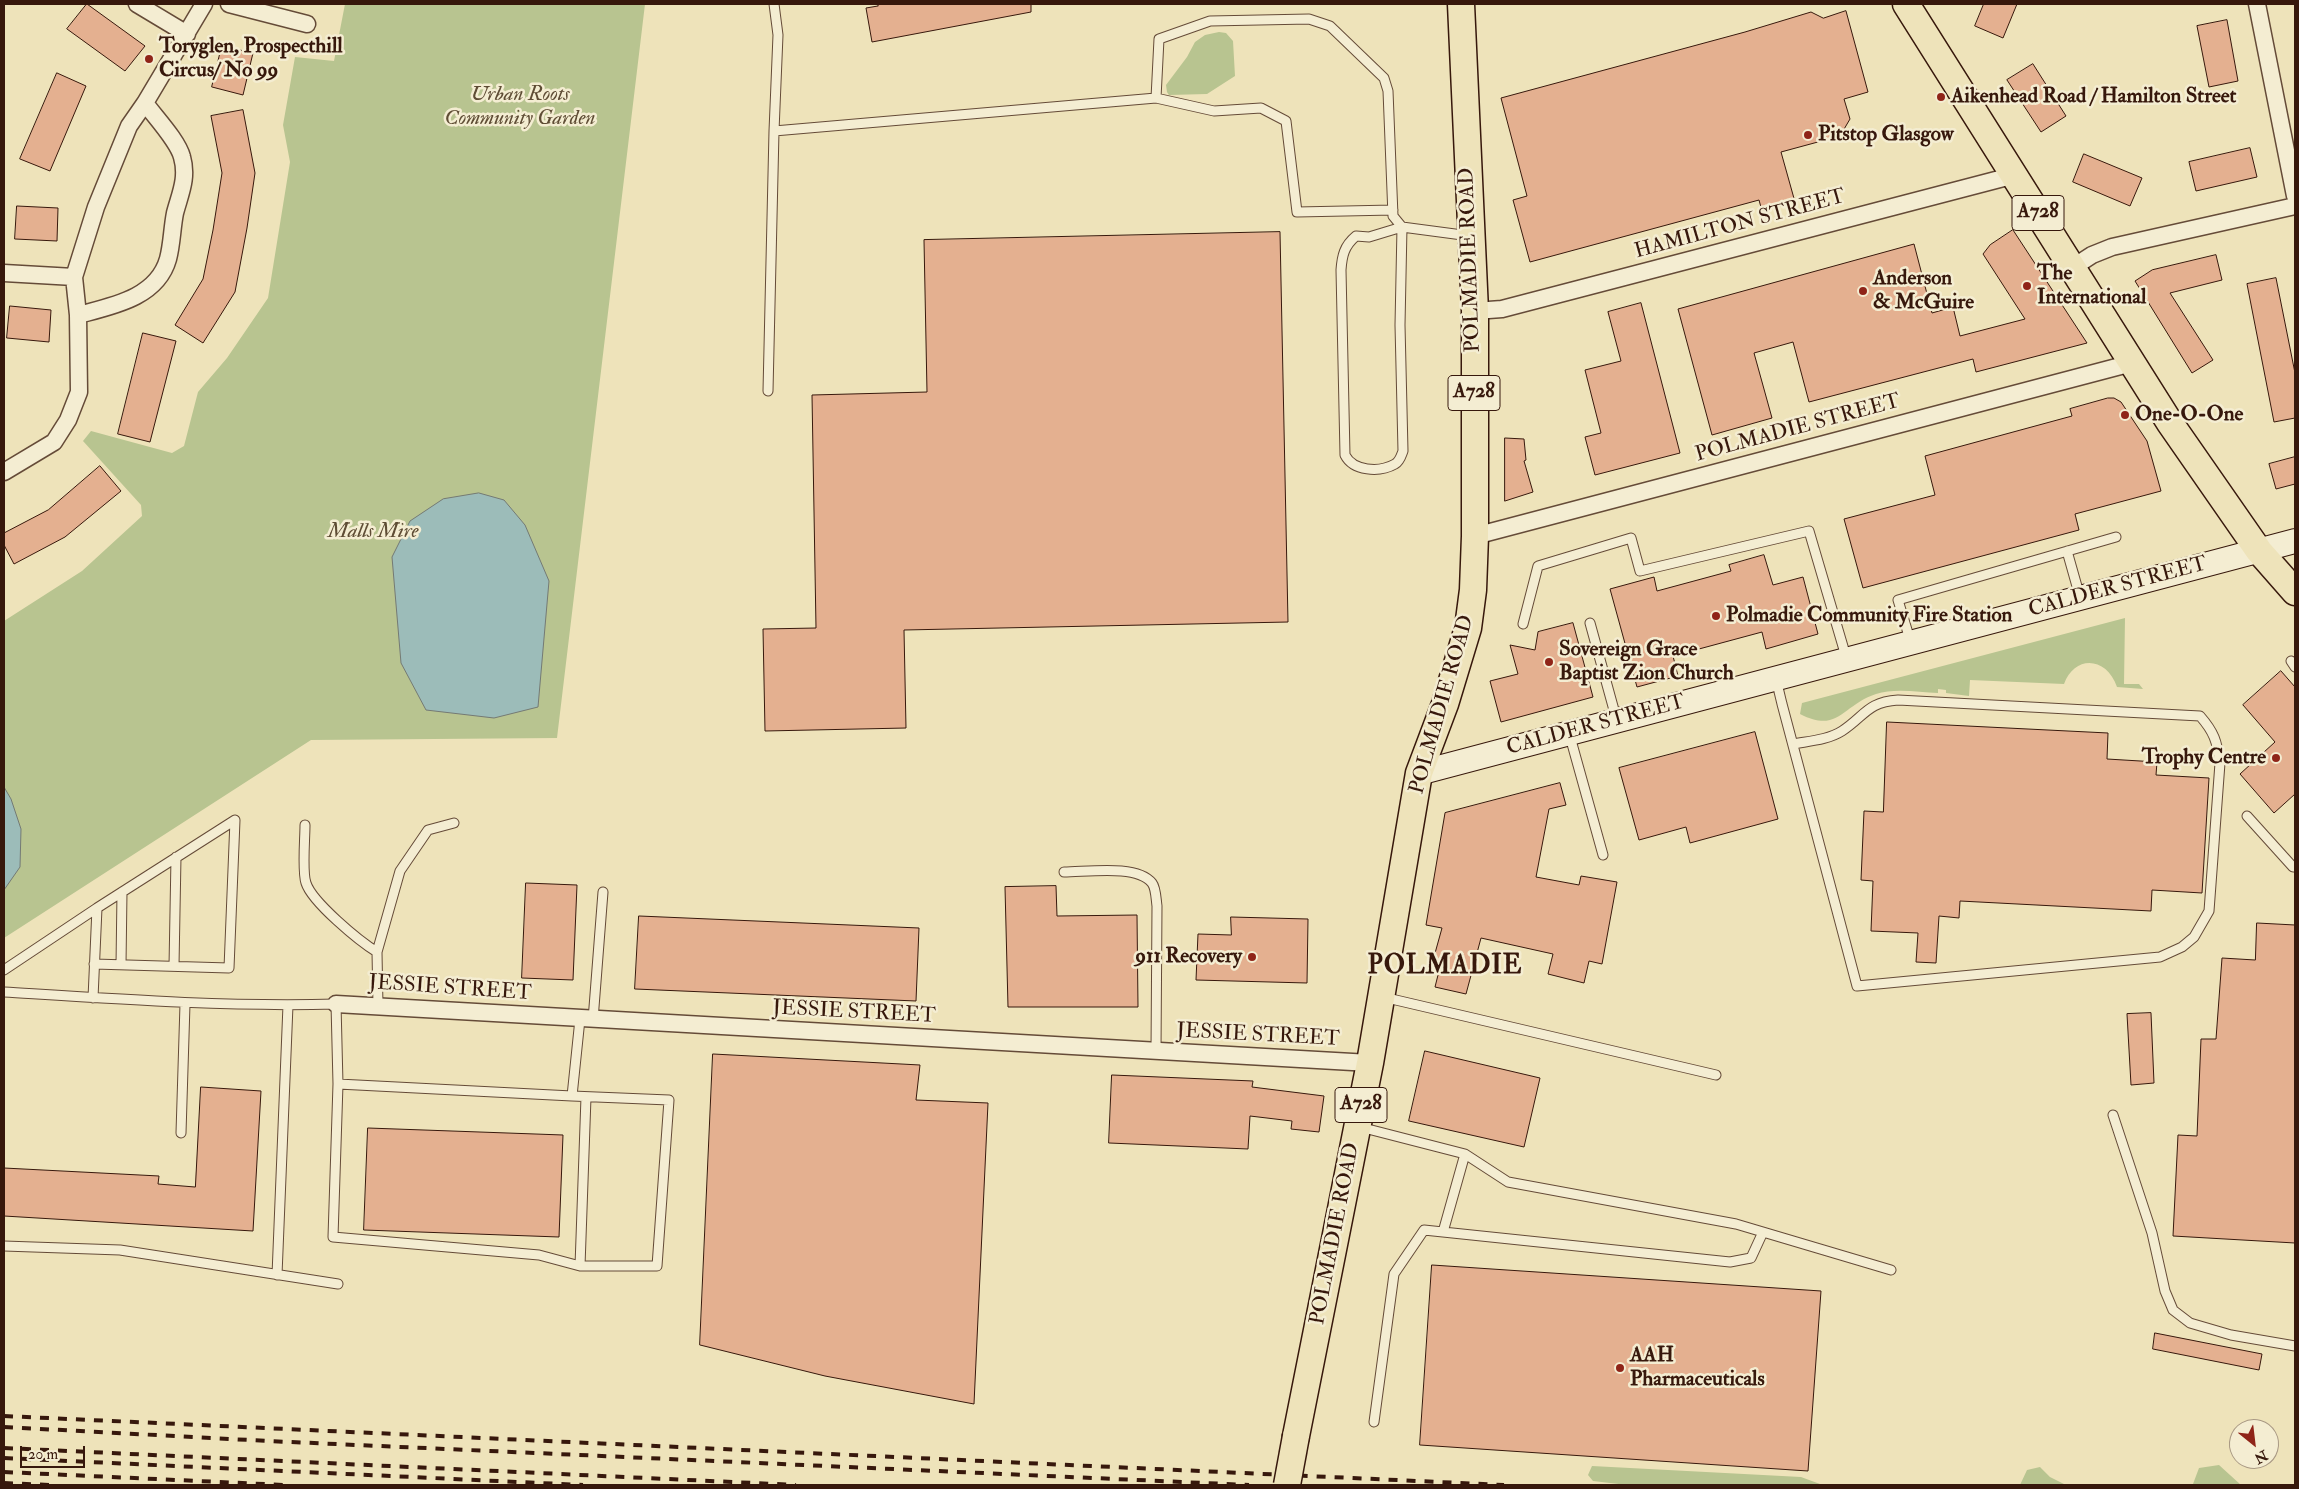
<!DOCTYPE html>
<style>
body{margin:0}
#map{position:relative;width:2299px;height:1489px;overflow:hidden;background:#eee3ba;font-family:"IM FELL Double Pica",serif}
canvas{display:block}
.frame{position:absolute;inset:0;border:5px solid #37180c;pointer-events:none}
.north{position:absolute;left:2229px;top:1419px;width:50px;height:50px;box-sizing:border-box;background:#f4edd2;border:1px solid #a89883;border-radius:50%;rotate:151deg;font-size:14px;font-weight:700;line-height:20px;text-align:center;color:#37180c}
.north::after{content:'';display:block;margin:auto;width:18px;height:22px;background:#8f2418;clip-path:polygon(50% 0,100% 100%,50% 72%,0 100%)}
.scale{position:absolute;left:20px;top:1446px;width:65px;height:22px;box-sizing:border-box;border:2px solid #37180c;border-top:0;padding-left:6px;font-size:15px;line-height:18px;white-space:nowrap;color:#37180c;-webkit-text-stroke:4px #f4edd2;paint-order:stroke}
</style>
<div id="map">
<canvas width="2299" height="1489"></canvas>
<div class="frame"></div>
<div class="north">N</div>
<div class="scale">20 m</div>
</div>
<script>
const ctx = document.querySelector('canvas').getContext('2d');
ctx.lineJoin = 'round';
function paint(path, color) {
  ctx.fillStyle = color;
  ctx.fill(path, 'evenodd');
}
function stroke(path, color, width, dash) {
  ctx.strokeStyle = color;
  ctx.lineWidth = width;
  ctx.lineCap = dash ? 'butt' : 'round';
  ctx.setLineDash(dash || []);
  ctx.stroke(path);
}
function drawText(font, color, halo, rows, align = 'center') {
  ctx.font = font + ' "IM FELL Double Pica",serif';
  ctx.lineWidth = 5;
  ctx.setLineDash([]);
  ctx.textBaseline = 'middle';
  ctx.strokeStyle = halo;
  ctx.fillStyle = color;
  for (const [text, x, y, turn = 0] of rows) {
    ctx.save();
    ctx.translate(x, y);
    ctx.rotate((+turn || 0) * Math.PI / 180);
    ctx.textAlign = isNaN(turn) ? turn : align;
    if (halo) ctx.strokeText(text, 0, 0);
    ctx.fillText(text, 0, 0);
    ctx.restore();
  }
}
const green = new Path2D(`
 M 345,4 L 645,4 L 557,738 L 311,740 L 4,938 L 4,621 L 82,571 L 142,516 L 141,505 L 83,441 L 91,431 L 172,453 L 184,446 L 198,392 L 227,358 L 268,298 L 290,162 L 283,125 L 295,57 L 334,61 Z
 M 1219,32 L 1226,33 L 1233,41 L 1235,76 L 1207,94 L 1169,95 L 1167,92 L 1166,85 L 1187,57 L 1195,42 L 1205,35 Z
 M 2125,618 L 2124,684 L 2139,684 L 2143,689 L 2117,687 C 2107,657 2075,654 2064,684 L 1970,680 L 1969,696 L 1946,693 L 1946,690 L 1938,689 L 1938,693 C 1918,692 1894,688 1876,694 C 1842,705 1839,734 1800,714 L 1802,703 Z
 M 2219,1465 L 2241,1485 L 2190,1485 L 2193,1484 L 2199,1468 Z
 M 1592,1466 L 1801,1477 L 1820,1484 L 1834,1485 L 1627,1485 L 1593,1481 L 1588,1475 Z
 M 2040,1467 L 2050,1477 L 2066,1485 L 2020,1485 L 2027,1470 Z`);
const water = new Path2D(`
 M 479,493 L 504,500 L 525,525 L 549,581 L 538,707 L 494,718 L 426,710 L 401,663 L 392,557 L 410,521 L 443,499 Z
 M 4,787 L 11,799 L 21,829 L 20,867 L 4,890 Z`);
const building = new Path2D(`
 M 87,4 L 145,46 L 125,71 L 67,29 Z
 M 877,4 L 1031,4 L 1031,12 L 872,42 L 866,8 L 878,6 Z
 M 1984,4 L 2017,4 L 2003,38 L 1975,26 Z
 M 1846,11 L 1868,92 L 1844,99 L 1850,119 L 1840,136 L 1781,152 L 1795,202 L 1762,211 L 1759,200 L 1530,262 L 1513,200 L 1527,196 L 1501,98 L 1745,32 L 1811,12 L 1823,18 Z
 M 2227,20 L 2238,81 L 2209,87 L 2197,26 Z
 M 222,46 L 253,53 L 243,95 L 212,87 Z
 M 2033,64 L 2066,116 L 2041,132 L 2007,80 Z
 M 57,73 L 86,86 L 50,171 L 20,159 Z
 M 243,110 L 255,173 L 247,228 L 235,292 L 203,343 L 175,325 L 203,279 L 213,230 L 222,173 L 211,116 Z
 M 2250,148 L 2257,177 L 2196,191 L 2189,162 Z
 M 2084,154 L 2142,178 L 2130,206 L 2073,182 Z
 M 17,206 L 58,208 L 57,241 L 15,239 Z
 M 2013,230 L 2087,343 L 1976,372 L 1973,359 L 1809,402 L 1793,342 L 1754,353 L 1772,418 L 1712,435 L 1678,309 L 1914,244 L 1932,313 L 1953,307 L 1960,336 L 2025,319 L 1983,254 L 1990,245 Z
 M 1280,232 L 1288,622 L 904,630 L 906,728 L 765,731 L 763,629 L 816,628 L 812,395 L 927,392 L 924,240 Z
 M 2216,255 L 2222,280 L 2170,293 L 2213,360 L 2192,373 L 2135,281 L 2152,270 Z
 M 2276,278 L 2295,373 L 2295,418 L 2274,422 L 2247,284 Z
 M 1641,303 L 1680,453 L 1595,475 L 1585,437 L 1601,433 L 1585,370 L 1621,361 L 1608,312 Z
 M 10,306 L 51,310 L 49,342 L 7,338 Z
 M 143,333 L 176,341 L 150,442 L 118,434 Z
 M 2108,398 L 2114,398 L 2121,402 L 2147,441 L 2161,491 L 2075,514 L 2079,530 L 1863,588 L 1844,519 L 1935,495 L 1925,456 L 2072,416 L 2070,409 Z
 M 1505,438 L 1524,439 L 1526,460 L 1524,461 L 1533,492 L 1505,501 Z
 M 2295,457 L 2295,484 L 2276,489 L 2269,464 Z
 M 100,466 L 121,491 L 65,537 L 14,564 L 4,545 L 4,533 L 48,510 Z
 M 1764,555 L 1773,585 L 1803,577 L 1818,634 L 1766,649 L 1762,632 L 1673,656 L 1678,676 L 1637,687 L 1610,589 L 1654,577 L 1657,591 L 1731,571 L 1729,565 Z
 M 1573,623 L 1593,697 L 1501,722 L 1490,681 L 1518,674 L 1510,645 L 1535,650 L 1538,632 Z
 M 2281,671 L 2295,687 L 2295,794 L 2274,813 L 2240,774 L 2275,742 L 2243,705 Z
 M 1887,722 L 2108,733 L 2107,759 L 2157,762 L 2156,775 L 2209,778 L 2202,893 L 2152,890 L 2151,911 L 1960,901 L 1959,918 L 1939,916 L 1936,963 L 1916,962 L 1918,933 L 1871,931 L 1873,881 L 1861,880 L 1864,811 L 1883,812 Z
 M 1755,732 L 1778,819 L 1690,843 L 1686,827 L 1639,840 L 1619,768 Z
 M 1560,783 L 1566,805 L 1549,809 L 1536,877 L 1579,885 L 1581,876 L 1617,882 L 1602,964 L 1589,961 L 1584,983 L 1548,974 L 1553,954 L 1481,938 L 1466,994 L 1435,987 L 1440,967 L 1432,964 L 1442,928 L 1426,925 L 1445,813 Z
 M 526,883 L 577,885 L 573,980 L 522,978 Z
 M 1056,886 L 1057,916 L 1137,915 L 1138,1007 L 1008,1007 L 1005,887 Z
 M 639,916 L 919,928 L 916,1001 L 635,989 Z
 M 1231,917 L 1308,919 L 1307,983 L 1196,980 L 1198,934 L 1231,935 Z
 M 2257,923 L 2295,925 L 2295,1243 L 2173,1236 L 2178,1135 L 2197,1136 L 2201,1039 L 2216,1039 L 2222,958 L 2255,960 Z
 M 2151,1013 L 2154,1083 L 2131,1085 L 2127,1014 Z
 M 1425,1051 L 1540,1078 L 1524,1147 L 1409,1121 Z
 M 713,1054 L 920,1065 L 916,1100 L 988,1103 L 974,1404 L 825,1376 L 700,1345 Z
 M 1112,1075 L 1253,1081 L 1252,1087 L 1324,1096 L 1319,1132 L 1291,1129 L 1292,1121 L 1250,1116 L 1248,1149 L 1109,1143 Z
 M 201,1087 L 261,1091 L 253,1231 L 4,1216 L 4,1168 L 159,1176 L 158,1184 L 195,1187 Z
 M 368,1128 L 563,1135 L 559,1237 L 364,1230 Z
 M 1432,1265 L 1821,1291 L 1808,1471 L 1420,1445 Z
 M 2155,1333 L 2262,1354 L 2259,1370 L 2153,1349 Z`);
const lane = new Path2D(`
 M 774,4 L 778,35 L 774,131 L 1156,98 L 1159,39 L 1210,21 L 1309,19 L 1330,26 L 1384,78 L 1388,91 L 1393,216 L 1402,227 L 1470,236
 M 1156,98 L 1214,111 L 1261,108 L 1286,121 L 1297,212 L 1393,210
 M 1402,227 L 1400,325 L 1403,451 C 1401,456 1400,461 1395,464 C 1379,473 1353,471 1345,455 L 1341,270 C 1342,256 1344,246 1356,236 L 1369,237 Z
 M 768,391 L 774,131
 M 2067,551 L 2080,597
 M 1590,623 L 1617,721
 M 1523,624 L 1538,566 L 1631,538 L 1640,571 L 1809,531 L 1847,660
 M 1911,643 L 1898,600 L 2116,537
 M 2291,661 L 2295,667
 M 1776,679 L 1782,704 L 1857,986 L 2160,957 L 2182,947 L 2194,937 L 2209,911 L 2220,763 C 2217,741 2214,732 2200,716 L 1898,700 C 1867,702 1865,716 1842,731 C 1828,740 1809,741 1793,744
 M 1569,733 L 1603,855
 M 2247,816 L 2293,867 L 2295,867
 M 305,825 C 305,839 302,872 306,883 C 312,902 359,941 377,952 L 378,1006
 M 1064,872 C 1087,872 1137,864 1152,883 C 1156,888 1156,899 1157,906 L 1156,1051
 M 377,952 L 400,871 L 428,830 L 454,823
 M 94,964 L 229,968 L 235,820 L 97,908
 M 121,965 L 122,892
 M 174,966 L 176,857
 M 4,970 L 97,908 L 93,998
 M 4,992 C 115,999 225,1007 336,1004 L 338,1084
 M 1383,997 L 1716,1075
 M 593,1020 L 603,892
 M 572,1096 L 338,1084 L 333,1237 L 539,1255 L 580,1266 L 657,1266 L 669,1100 L 572,1096 L 580,1019
 M 2113,1115 L 2152,1233 L 2165,1291 L 2173,1310 L 2190,1323 L 2231,1335 L 2295,1346
 M 1360,1127 L 1465,1154 L 1508,1182 L 1736,1224 L 1891,1270
 M 181,1133 L 185,1004
 M 1443,1232 L 1730,1262 L 1751,1258 L 1763,1232
 M 4,1246 L 120,1250 L 338,1284
 M 580,1266 L 586,1097
 M 277,1275 L 288,1005
 M 1374,1422 L 1394,1274 L 1424,1230 L 1443,1232 L 1465,1154`);
const street = new Path2D(`
 M 137,4 L 187,34
 M 229,4 L 307,24
 M 2257,4 L 2295,196
 M 2072,268 L 2092,255 L 2112,247 L 2295,206
 M 4,273 L 74,277
 M 1475,311 L 1502,309 L 2015,175
 M 78,315 C 112,306 157,298 168,259 C 172,244 172,228 175,213 C 180,194 188,178 182,157 C 178,141 156,118 145,103
 M 4,472 L 54,442 L 68,420 L 79,392 L 78,315 L 74,277 L 96,207 L 129,126 L 145,103 L 204,4
 M 1475,536 L 2132,363
 M 336,1004 L 1370,1063`);
const secondary = new Path2D(`
 M 1419,773 L 2295,541`);
const primary = new Path2D(`
 M 1906,4 L 2170,423 L 2259,551 L 2295,592
 M 1296,1436 L 1370,1063 L 1419,773 L 1445,704 L 1468,628 L 1473,590 L 1475,536 L 1475,311 L 1461,4`);
const rail = new Path2D(`
 M 4,1416 L 1504,1485
 M 4,1427 L 268,1441 L 1249,1485
 M 4,1448 L 796,1485
 M 4,1458 L 583,1485
 M 4,1472 L 284,1485
 M 4,1483 L 52,1485`);
const primaryBridge = new Path2D(`
 M 1287,1485 L 1296,1436`);
const markers = [
 [149,59,5,"#8f2418"],
 [1941,97,5,"#8f2418"],
 [1808,135,5,"#8f2418"],
 [2027,286,5,"#8f2418"],
 [1863,291,5,"#8f2418"],
 [2125,415,5,"#8f2418"],
 [1716,616,5,"#8f2418"],
 [1549,662,5,"#8f2418"],
 [2276,758,5,"#8f2418"],
 [1252,957,5,"#8f2418"],
 [1620,1368,5,"#8f2418"]
];
const shields = [
 [2038,213,52],
 [1474,393,52],
 [1361,1105,52]
];
const shieldNames = [
 ["A728",2038,213],
 ["A728",1474,393],
 ["A728",1361,1105]
];
const poiNames = [
 ["Toryglen, Prospecthill",159,47],
 ["Circus/ No 99",159,71],
 ["Aikenhead Road / Hamilton Street",1951,97],
 ["Pitstop Glasgow",1818,135],
 ["The",2037,274],
 ["International",2037,298],
 ["Anderson",1873,279],
 ["& McGuire",1873,303],
 ["One-O-One",2135,415],
 ["Polmadie Community Fire Station",1726,616],
 ["Sovereign Grace",1559,650],
 ["Baptist Zion Church",1559,674],
 ["Trophy Centre",2266,758,"right"],
 ["911 Recovery",1242,957,"right"],
 ["AAH",1630,1356],
 ["Pharmaceuticals",1630,1380]
];
const parkNames = [
 ["Urban Roots",520,95],
 ["Community Garden",520,119],
 ["Malls Mire",373,532]
];
const streetNames = [
 ["HAMILTON STREET",1740,225,-15],
 ["POLMADIE ROAD",1471,260,-92],
 ["POLMADIE STREET",1798,429,-15],
 ["CALDER STREET",2118,588,-15],
 ["POLMADIE ROAD",1443,705,-74],
 ["CALDER STREET",1596,726,-15],
 ["JESSIE STREET",450,989,4],
 ["JESSIE STREET",854,1013,3],
 ["JESSIE STREET",1258,1036,3],
 ["POLMADIE ROAD",1336,1234,-79]
];
const districtNames = [
 ["POLMADIE",1445,967]
];
paint(green, '#b8c490');
paint(water, '#9cbcb9');
stroke(water, '#747a74', 1);
paint(building, '#e4b090');
stroke(building, '#37180c', 1);
stroke(lane, '#654b38', 11);
stroke(street, '#654b38', 19);
stroke(secondary, '#37180c', 26);
stroke(primary, '#37180c', 29);
stroke(lane, '#f4edd2', 9);
stroke(street, '#f4edd2', 16);
stroke(secondary, '#f4edd2', 24);
stroke(primary, '#eee3ba', 26);
stroke(rail, '#37180c', 4, [9, 9]);
stroke(primaryBridge, '#37180c', 29, []);
stroke(primaryBridge, '#eee3ba', 26);
for (const [x, y, r, color] of markers) {
  const dot = new Path2D();
  dot.arc(x, y, r, 0, 2 * Math.PI);
  ctx.fillStyle = color;
  ctx.fill(dot);
  stroke(dot, '#f4edd2', 2);
}
for (const [x, y, w] of shields) {
  const box = new Path2D();
  box.roundRect(x - w / 2, y - 17.5, w, 35, 4);
  ctx.fillStyle = '#f4edd2';
  ctx.fill(box);
  stroke(box, '#37180c', 1);
}
drawText('bold 20px', '#37180c', null, shieldNames);
drawText('bold 21px', '#37180c', '#f4edd2', poiNames, 'left');
drawText('italic 21px', '#5e4c34', '#f4edd2', parkNames);
drawText('21px', '#37180c', '#f4edd2', streetNames);
ctx.letterSpacing = '1px';
drawText('bold 26px', '#37180c', '#f4edd2', districtNames);
ctx.letterSpacing = '0px';
</script>
